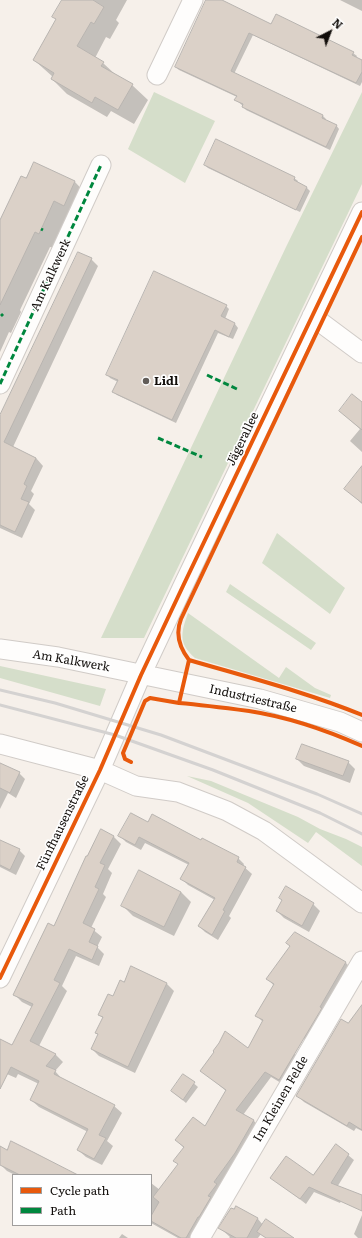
<!DOCTYPE html>
<meta charset="utf-8">
<style>
body{margin:0}
#map{position:relative;width:362px;height:1238px;overflow:hidden;background:#f6f0ea;font-family:Literata,serif}
canvas{display:block}
.legend{position:absolute;left:12px;top:1174px;width:140px;height:52px;box-sizing:border-box;background:#fefefe;border:1px solid #a09e9d;margin:0;padding:5px 7px;list-style:none;font-size:12px;color:#120e0b}
.legend li{display:flex;align-items:center;gap:8px;height:20px}
.legend b{width:20px;border:1px solid #a09e9d}
.north{position:absolute;left:310px;top:12px;width:40px;height:40px;-webkit-text-stroke:3px #fefefe;paint-order:stroke;rotate:42deg;font-size:11px;font-weight:700;line-height:16px;text-align:center;color:#120e0b}
.north::after{content:'';display:block;margin:auto;width:14px;height:18px;background:#120e0b;clip-path:polygon(50% 0,100% 100%,50% 72%,0 100%)}
</style>
<div id="map">
<canvas width="362" height="1238"></canvas>
<ul class="legend">
<li><b style="height:5px;background:#e8590c"></b>Cycle path</li>
<li><b style="height:5px;background:#00873e"></b>Path</li>
</ul>
<div class="north">N</div>
</div>
<script>
const ctx = document.querySelector('canvas').getContext('2d');
ctx.lineJoin = 'round';
function paint(path, color) {
  ctx.fillStyle = color;
  ctx.fill(path, 'evenodd');
}
function stroke(path, color, width, dash) {
  ctx.strokeStyle = color;
  ctx.lineWidth = width;
  ctx.lineCap = dash ? 'butt' : 'round';
  ctx.setLineDash(dash || []);
  ctx.stroke(path);
}
function drawText(font, color, halo, rows, align = 'center') {
  ctx.font = font + ' Literata,serif';
  ctx.lineWidth = 3.5;
  ctx.setLineDash([]);
  ctx.textBaseline = 'middle';
  ctx.strokeStyle = halo;
  ctx.fillStyle = color;
  for (const [text, x, y, turn = 0] of rows) {
    ctx.save();
    ctx.translate(x, y);
    ctx.rotate((+turn || 0) * Math.PI / 180);
    ctx.textAlign = isNaN(turn) ? turn : align;
    if (halo) ctx.strokeText(text, 0, 0);
    ctx.fillText(text, 0, 0);
    ctx.restore();
  }
}
const green = new Path2D(`
 M 154,92 L 215,121 L 185,183 L 128,149 Z
 M 362,92 L 362,184 L 144,638 L 101,638 L 286,247 Z
 M 277,533 L 345,588 L 330,614 L 262,563 Z
 M 230,584 L 316,643 L 311,650 L 226,592 Z
 M 188,613 L 279,678 L 286,667 L 315,688 L 331,695 L 330,698 L 195,658 C 178,643 181,633 188,613 Z
 M 0,666 L 106,689 L 100,706 L 0,678 Z
 M 187,776 L 211,781 L 298,817 L 320,829 L 346,839 L 362,847 L 362,866 L 316,832 L 308,843 L 248,803 Z`);
const shadow = new Path2D(`
 M 63,0 L 127,0 L 116,20 L 119,23 L 110,39 L 106,37 L 95,58 L 103,63 L 117,76 L 132,85 L 148,100 L 134,124 L 111,111 L 107,117 L 67,94 L 52,79 L 53,77 L 34,60 L 57,20 L 54,17 Z
 M 207,0 L 220,0 L 272,25 L 353,53 L 357,56 L 356,58 L 362,61 L 362,82 L 360,86 L 253,35 L 234,74 L 323,116 L 326,119 L 326,121 L 336,125 L 339,129 L 330,150 L 246,110 L 243,106 L 236,100 L 237,97 L 179,70 L 176,67 Z
 M 340,0 L 362,0 L 362,11 Z
 M 34,163 L 75,182 L 90,198 L 54,248 L 50,247 L 20,310 L 21,312 L 11,333 L 9,332 L 0,352 L 0,223 L 26,179 Z
 M 205,165 L 294,178 L 298,181 L 297,183 L 307,188 L 310,191 L 300,212 L 208,168 Z
 M 91,259 L 98,266 L 13,447 L 36,458 L 43,466 L 31,491 L 34,494 L 29,504 L 35,510 L 22,538 L 0,528 L 0,418 Z
 M 226,306 L 229,309 L 225,319 L 235,324 L 238,328 L 233,339 L 218,333 L 176,423 L 117,395 L 114,392 L 118,382 L 110,378 L 107,374 Z
 M 362,404 L 362,452 L 350,441 L 360,429 L 340,411 Z
 M 362,477 L 362,504 L 345,488 Z
 M 297,759 L 348,762 L 355,769 L 350,783 L 304,766 Z
 M 0,764 L 19,773 L 25,779 L 16,798 L 8,793 L 0,809 Z
 M 148,823 L 202,841 L 238,858 L 244,864 L 243,866 L 252,874 L 229,916 L 231,918 L 218,940 L 205,932 L 199,926 L 215,900 L 188,885 L 182,879 L 189,865 L 145,843 L 141,850 L 126,842 L 120,836 Z
 M 102,831 L 114,837 L 121,844 L 108,869 L 112,873 L 103,894 L 106,897 L 91,928 L 102,937 L 97,947 L 104,954 L 99,966 L 76,956 L 62,986 L 67,991 L 39,1046 L 56,1055 L 63,1062 L 55,1071 L 62,1079 L 114,1106 L 122,1113 L 107,1141 L 113,1146 L 102,1165 L 86,1157 L 78,1150 L 88,1132 L 39,1107 L 31,1100 L 39,1084 L 18,1074 L 16,1078 L 0,1071 L 0,1040 L 13,1046 L 32,1007 L 22,1002 L 15,995 L 54,927 L 87,858 Z
 M 0,843 L 19,850 L 25,856 L 16,875 L 0,867 Z
 M 181,892 L 191,902 L 174,936 L 133,916 L 122,905 Z
 M 280,898 L 313,904 L 320,911 L 309,932 L 284,918 L 277,911 L 283,901 Z
 M 295,933 L 346,963 L 352,969 L 311,1043 L 300,1036 L 291,1050 L 301,1060 L 286,1086 L 271,1077 L 243,1115 L 254,1121 L 260,1127 L 196,1238 L 178,1238 L 151,1223 L 151,1183 L 160,1190 L 179,1164 L 184,1148 L 176,1140 L 205,1127 L 226,1091 L 202,1071 L 248,1049 L 263,1022 L 257,1016 L 274,986 L 268,979 L 291,947 Z
 M 131,968 L 167,984 L 174,991 L 135,1073 L 99,1056 L 92,1049 L 99,1035 L 96,1033 L 103,1018 L 99,1015 L 124,983 Z
 M 184,1075 L 198,1087 L 186,1103 L 172,1091 Z
 M 297,1095 L 362,1105 L 362,1131 L 356,1128 L 354,1131 L 304,1102 Z
 M 337,1146 L 354,1160 L 334,1192 L 342,1199 L 340,1203 L 314,1192 L 306,1204 L 271,1177 L 313,1177 Z
 M 0,1164 L 70,1175 L 15,1175 L 7,1171 Z
 M 237,1207 L 258,1219 L 263,1225 L 284,1238 L 266,1238 L 261,1234 L 258,1238 L 229,1238 L 230,1237 L 220,1228 Z
 M 362,1215 L 362,1238 L 358,1238 L 354,1234 Z
 M 122,1234 L 128,1238 L 119,1238 Z`);
const building = new Path2D(`
 M 62,0 L 93,0 L 104,7 L 94,24 L 91,22 L 77,46 L 104,62 L 101,66 L 133,84 L 118,110 L 95,97 L 92,103 L 51,79 L 54,73 L 33,60 L 56,19 L 52,17 Z
 M 206,0 L 222,0 L 271,24 L 276,14 L 354,52 L 352,55 L 362,60 L 362,72 L 356,83 L 249,33 L 231,71 L 323,115 L 322,118 L 337,125 L 326,147 L 242,107 L 243,104 L 234,100 L 237,96 L 175,67 Z
 M 216,139 L 295,177 L 294,180 L 307,187 L 296,210 L 204,165 Z
 M 34,162 L 75,181 L 64,206 L 54,201 L 39,234 L 35,232 L 0,305 L 0,220 L 21,176 L 26,178 Z
 M 78,252 L 92,258 L 4,442 L 36,458 L 24,484 L 27,486 L 21,499 L 29,502 L 15,532 L 0,525 L 0,415 Z
 M 154,271 L 227,305 L 221,316 L 235,323 L 229,337 L 215,330 L 172,420 L 112,392 L 118,380 L 106,375 Z
 M 352,394 L 362,402 L 362,430 L 339,411 Z
 M 362,466 L 362,503 L 344,489 Z
 M 302,744 L 349,761 L 343,776 L 296,759 Z
 M 0,763 L 20,772 L 10,793 L 0,788 Z
 M 131,813 L 148,822 L 152,814 L 201,840 L 202,838 L 239,857 L 237,862 L 246,867 L 223,910 L 225,911 L 212,935 L 198,926 L 215,898 L 180,879 L 189,863 L 139,837 L 135,845 L 118,836 Z
 M 101,829 L 114,836 L 100,863 L 105,865 L 95,887 L 99,889 L 83,923 L 95,929 L 89,942 L 98,946 L 92,960 L 69,949 L 54,980 L 60,983 L 30,1041 L 56,1054 L 46,1066 L 56,1070 L 54,1074 L 115,1105 L 99,1135 L 106,1138 L 94,1159 L 77,1150 L 88,1129 L 30,1100 L 39,1081 L 11,1067 L 0,1089 L 0,1039 L 12,1045 L 33,1004 L 13,995 L 48,923 L 54,926 L 86,856 L 87,856 Z
 M 0,840 L 20,849 L 10,870 L 0,865 Z
 M 139,870 L 181,892 L 164,927 L 121,906 Z
 M 286,886 L 314,903 L 302,926 L 276,911 L 282,900 L 279,898 Z
 M 295,932 L 346,962 L 320,1007 L 322,1008 L 279,1080 L 265,1072 L 236,1110 L 254,1120 L 235,1153 L 214,1182 L 217,1184 L 208,1196 L 211,1197 L 199,1217 L 198,1217 L 186,1238 L 181,1238 L 151,1221 L 151,1216 L 159,1202 L 153,1197 L 178,1164 L 173,1161 L 184,1147 L 175,1140 L 193,1117 L 205,1126 L 226,1090 L 200,1071 L 214,1052 L 213,1051 L 219,1043 L 225,1031 L 248,1048 L 263,1020 L 255,1016 L 274,984 L 266,979 L 290,946 L 286,943 Z
 M 131,966 L 167,983 L 128,1067 L 91,1049 L 98,1034 L 95,1033 L 103,1017 L 98,1015 L 108,994 L 113,996 L 120,980 L 124,982 Z
 M 362,1005 L 362,1130 L 349,1122 L 347,1126 L 296,1096 L 341,1019 L 348,1023 Z
 M 183,1074 L 195,1082 L 183,1100 L 171,1091 Z
 M 11,1141 L 35,1153 L 78,1175 L 20,1175 L 0,1165 L 0,1146 L 7,1150 Z
 M 336,1144 L 349,1154 L 331,1183 L 362,1195 L 362,1211 L 309,1187 L 300,1199 L 270,1178 L 286,1156 L 313,1175 Z
 M 236,1206 L 258,1218 L 247,1238 L 236,1238 L 218,1228 L 231,1208 L 234,1209 Z
 M 266,1219 L 294,1238 L 266,1238 L 257,1232 Z`);
const minor = new Path2D(`
 M 157,75 L 193,0
 M 312,316 L 362,353
 M 0,384 L 101,165
 M 0,649 L 58,657 L 260,699 L 340,722 L 362,732
 M 0,744 L 100,770 L 136,786 L 178,792 L 227,811 L 264,831 L 362,903
 M 0,978 L 100,770 L 141,675 L 183,586 L 362,212
 M 200,1238 L 362,961`);
const rail = new Path2D(`
 M 0,690 L 55,703 L 161,735 L 317,794 L 362,814
 M 0,705 L 115,735 L 213,770 L 320,813 L 362,834`);
const quiet = new Path2D(`
 M 41,229 L 43,230
 M 1,314 L 3,316
 M 207,375 L 239,390
 M 0,384 L 101,165
 M 158,438 L 202,457`);
const cycleway = new Path2D(`
 M 189,660 C 179,647 175,634 181,619 L 362,237
 M 362,715 C 306,692 247,677 189,660 L 179,703 C 202,705 226,708 249,711 C 288,717 326,730 362,746
 M 131,762 L 125,759 L 123,753 L 145,701 L 150,698 L 179,703
 M 0,978 L 100,770 L 141,675 L 183,586 L 362,212`);
const markers = [
 [146,381,4,"#625d59"]
];
const streetNames = [
 ["Am Kalkwerk",51,275,-65],
 ["Jägerallee",243,439,-64],
 ["Am Kalkwerk",71,661,10],
 ["Industriestraße",253,699,13],
 ["Fünfhausenstraße",63,823,-64],
 ["Im Kleinen Felde",281,1099,-60]
];
const poiNames = [
 ["Lidl",154,381]
];
paint(green, '#d5deca');
paint(shadow, '#0003');
paint(building, '#dbd1c8');
stroke(building, '#b8b4b0', 1);
stroke(minor, '#d0cbc7', 21);
stroke(minor, '#fefdfc', 19);
stroke(rail, '#d4d2d1', 3);
stroke(quiet, '#00873e', 3, [6, 3]);
stroke(cycleway, '#e8590c', 4);
for (const [x, y, r, color] of markers) {
  const dot = new Path2D();
  dot.arc(x, y, r, 0, 2 * Math.PI);
  ctx.fillStyle = color;
  ctx.fill(dot);
  stroke(dot, '#fefefe', 1.5);
}
drawText('12px', '#120e0b', '#fefefe', streetNames);
drawText('bold 12px', '#120e0b', '#fefefe', poiNames, 'left');
</script>
